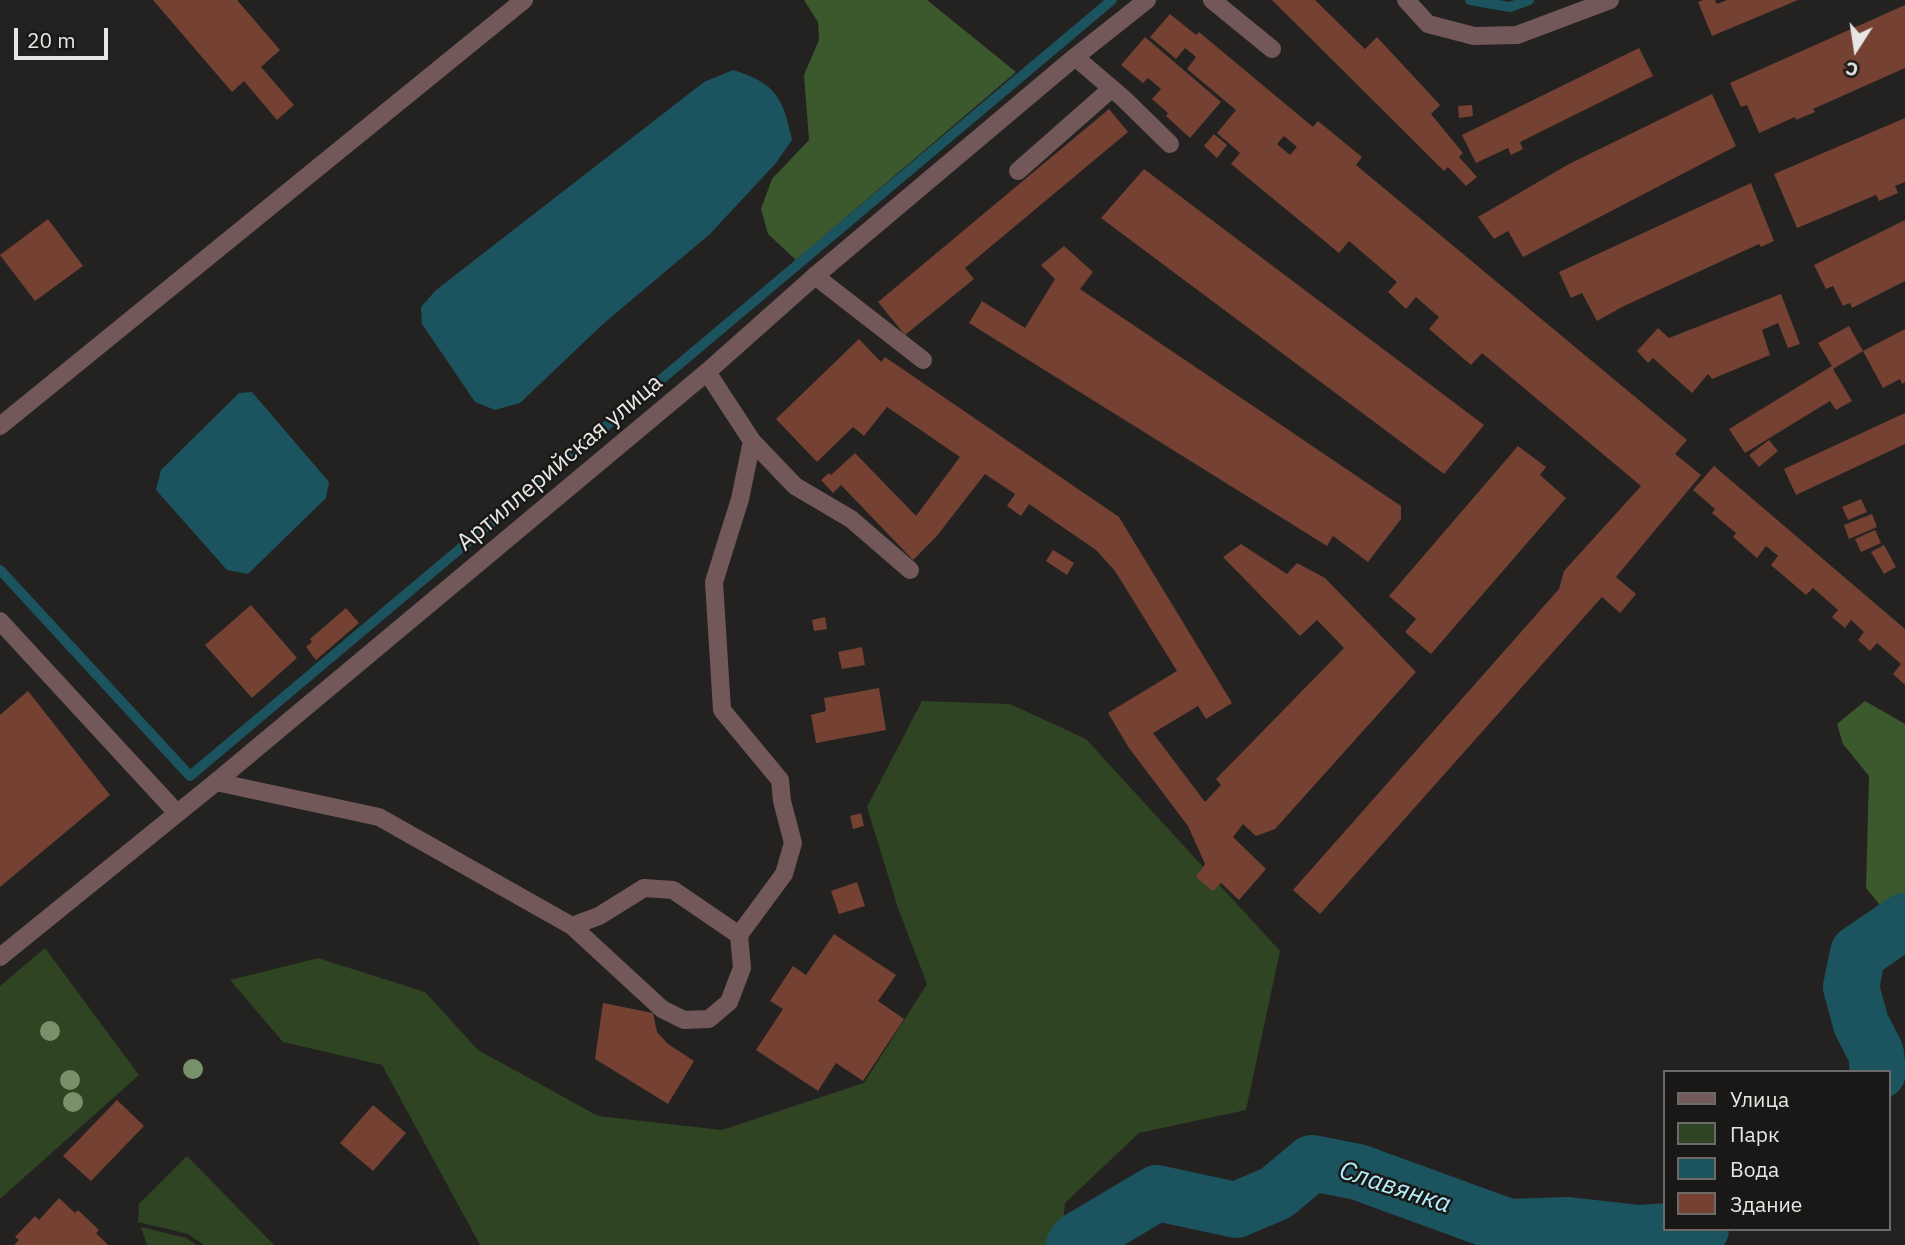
<!DOCTYPE html>
<meta charset="utf-8">
<style>
body{margin:0}
#map{position:relative;width:1905px;height:1245px;overflow:hidden;background:#232220;font-family:"IBM Plex Sans",sans-serif}
canvas{display:block}
.legend{position:absolute;left:1663px;top:1070px;width:228px;height:161px;box-sizing:border-box;background:#191816;border:2px solid #6b6a68;margin:0;padding:9px 12px;list-style:none;font-size:21px;color:#e7e6e4}
.legend li{display:flex;align-items:center;gap:14px;height:35px}
.legend b{width:35px;border:2px solid #6b6a68}
.north{position:absolute;left:1821px;top:14px;width:70px;height:70px;-webkit-text-stroke:5px #191816;paint-order:stroke;rotate:192deg;font-size:19px;font-weight:700;line-height:28px;text-align:center;color:#e7e6e4}
.north::after{content:'';display:block;margin:auto;width:24px;height:32px;background:#e7e6e4;clip-path:polygon(50% 0,100% 100%,50% 72%,0 100%)}
.scale{position:absolute;left:14px;top:28px;width:94px;height:32px;box-sizing:border-box;border:4px solid #e7e6e4;border-top:0;padding-left:9px;font-size:21px;line-height:24px;white-space:nowrap;color:#e7e6e4;-webkit-text-stroke:5px #191816;paint-order:stroke}
</style>
<div id="map">
<canvas width="1905" height="1245"></canvas>
<ul class="legend">
<li><b style="height:9px;background:#725858"></b>Улица</li>
<li><b style="height:19px;background:#2e4423"></b>Парк</li>
<li><b style="height:19px;background:#1b535f"></b>Вода</li>
<li><b style="height:19px;background:#744132"></b>Здание</li>
</ul>
<div class="north">С</div>
<div class="scale">20 m</div>
</div>
<script>
const ctx = document.querySelector('canvas').getContext('2d');
ctx.lineJoin = 'round';
function paint(path, color) {
  ctx.fillStyle = color;
  ctx.fill(path, 'evenodd');
}
function stroke(path, color, width, dash) {
  ctx.strokeStyle = color;
  ctx.lineWidth = width;
  ctx.lineCap = dash ? 'butt' : 'round';
  ctx.setLineDash(dash || []);
  ctx.stroke(path);
}
function drawText(font, color, halo, rows, align = 'center') {
  ctx.font = font + ' "IBM Plex Sans",sans-serif';
  ctx.lineWidth = 5;
  ctx.setLineDash([]);
  ctx.textBaseline = 'middle';
  ctx.strokeStyle = halo;
  ctx.fillStyle = color;
  for (const [text, x, y, turn = 0] of rows) {
    ctx.save();
    ctx.translate(x, y);
    ctx.rotate((+turn || 0) * Math.PI / 180);
    ctx.textAlign = isNaN(turn) ? turn : align;
    if (halo) ctx.strokeText(text, 0, 0);
    ctx.fillText(text, 0, 0);
    ctx.restore();
  }
}
const green = new Path2D(`
 M 922,701 L 1010,704 L 1086,739 L 1280,951 L 1246,1110 L 1139,1133 L 1065,1203 L 1061,1245 L 480,1245 L 382,1065 L 283,1042 L 230,980 L 318,958 L 425,992 L 478,1050 L 598,1116 L 722,1130 L 864,1083 L 927,984 L 898,908 L 867,807 Z
 M 45,948 L 139,1075 L 0,1199 L 0,986 Z
 M 187,1156 L 274,1245 L 204,1245 L 188,1234 L 138,1222 L 139,1204 Z
 M 141,1227 L 186,1238 L 197,1245 L 147,1245 Z`);
const forest = new Path2D(`
 M 804,0 L 927,0 L 1016,72 L 796,260 L 768,234 L 761,209 L 772,179 L 809,140 L 804,75 L 819,40 L 818,22 Z
 M 1865,701 L 1905,724 L 1905,901 L 1884,910 L 1866,888 L 1869,776 L 1843,744 L 1837,724 Z`);
const water = new Path2D(`
 M 733,70 C 776,83 783,98 792,140 L 776,163 L 710,234 L 603,324 L 520,403 L 495,410 L 475,402 L 422,324 L 421,307 L 436,290 L 704,82 Z
 M 252,392 L 329,482 L 326,498 L 248,574 L 227,570 L 156,490 L 161,470 L 239,393 Z`);
const stream = new Path2D(`
 M 1470,0 L 1510,7 L 1529,0
 M 0,570 L 190,776 L 1112,0`);
const river = new Path2D(`
 M 1878,1072 L 1876,1053 L 1861,1024 L 1851,987 L 1858,953 L 1905,921
 M 1074,1245 L 1078,1240 L 1157,1193 L 1236,1210 L 1276,1193 L 1312,1163 L 1358,1172 L 1509,1227 L 1568,1225 L 1639,1233 L 1701,1229`);
const building = new Path2D(`
 M 153,0 L 237,0 L 280,50 L 261,67 L 294,105 L 277,120 L 244,81 L 232,92 Z
 M 1272,0 L 1315,0 L 1365,49 L 1377,37 L 1440,105 L 1431,114 L 1463,153 L 1459,157 L 1477,177 L 1466,186 L 1448,167 L 1444,171 Z
 M 1703,0 L 1715,0 L 1717,4 L 1727,0 L 1798,0 L 1712,36 L 1698,2 Z
 M 1905,5 L 1905,68 L 1813,109 L 1815,112 L 1796,120 L 1795,117 L 1759,133 L 1747,105 L 1741,107 L 1730,83 Z
 M 1170,14 L 1196,35 L 1199,32 L 1313,127 L 1318,121 L 1362,157 L 1356,165 L 1687,440 L 1675,454 L 1701,475 L 1616,577 L 1636,594 L 1620,613 L 1602,597 L 1320,914 L 1293,890 L 1559,589 L 1564,571 L 1641,486 L 1482,353 L 1471,365 L 1429,329 L 1439,317 L 1416,297 L 1406,309 L 1388,292 L 1397,282 L 1349,241 L 1339,253 L 1231,164 L 1240,153 L 1217,133 L 1236,110 L 1187,69 L 1196,57 L 1185,48 L 1176,59 L 1150,37 ZM 1284,136 L 1297,147 L 1290,155 L 1277,144 Z
 M 1145,37 L 1221,102 L 1190,138 L 1166,116 L 1168,113 L 1152,99 L 1161,89 L 1148,78 L 1143,83 L 1121,65 Z
 M 1639,48 L 1653,76 L 1520,142 L 1523,149 L 1511,155 L 1508,148 L 1476,163 L 1462,135 Z
 M 1712,94 L 1736,146 L 1523,257 L 1508,231 L 1494,239 L 1478,217 L 1569,164 Z
 M 1472,105 L 1473,116 L 1459,118 L 1458,106 Z
 M 1109,109 L 1128,132 L 965,268 L 974,279 L 905,335 L 878,302 Z
 M 1905,118 L 1905,182 L 1895,186 L 1898,193 L 1879,201 L 1876,195 L 1797,228 L 1774,174 Z
 M 1214,134 L 1227,145 L 1217,158 L 1204,146 Z
 M 1144,169 L 1484,425 L 1444,474 L 1101,218 Z
 M 1751,183 L 1774,241 L 1761,247 L 1759,244 L 1624,306 L 1597,321 L 1582,293 L 1571,298 L 1559,272 Z
 M 48,219 L 83,266 L 35,301 L 0,255 Z
 M 1905,220 L 1905,281 L 1852,308 L 1850,303 L 1843,306 L 1833,286 L 1826,289 L 1814,265 Z
 M 1064,246 L 1093,272 L 1080,289 L 1401,506 L 1401,519 L 1368,562 L 1333,536 L 1327,546 L 969,323 L 982,301 L 1025,328 L 1055,279 L 1041,265 Z
 M 1781,294 L 1800,344 L 1788,348 L 1778,323 L 1762,330 L 1770,355 L 1712,379 L 1708,374 L 1692,393 L 1653,358 L 1648,363 L 1637,351 L 1658,328 L 1669,338 Z
 M 1849,326 L 1863,351 L 1833,369 L 1852,401 L 1836,410 L 1830,401 L 1745,453 L 1729,429 L 1832,366 L 1818,343 Z
 M 1905,329 L 1905,382 L 1902,384 L 1900,379 L 1883,388 L 1863,351 Z
 M 859,339 L 881,362 L 885,357 L 1119,517 L 1232,703 L 1206,719 L 1198,706 L 1153,733 L 1205,802 L 1221,785 L 1216,779 L 1344,648 L 1317,620 L 1300,636 L 1223,557 L 1241,544 L 1287,574 L 1297,563 L 1325,578 L 1416,672 L 1275,829 L 1256,836 L 1243,824 L 1233,837 L 1266,869 L 1239,900 L 1221,883 L 1213,891 L 1196,877 L 1205,864 L 1188,826 L 1129,748 L 1108,713 L 1177,671 L 1115,571 L 1096,550 L 1029,504 L 1021,516 L 1007,506 L 1015,494 L 985,474 L 936,537 L 913,560 L 841,485 L 833,493 L 821,480 L 829,473 L 831,475 L 855,453 L 916,516 L 960,457 L 887,407 L 864,436 L 853,427 L 817,462 L 776,419 Z
 M 1905,413 L 1905,444 L 1796,495 L 1784,469 Z
 M 1769,440 L 1778,451 L 1759,467 L 1749,455 Z
 M 1518,446 L 1546,467 L 1540,475 L 1566,498 L 1431,654 L 1405,632 L 1416,619 L 1389,596 Z
 M 1714,466 L 1905,629 L 1905,685 L 1893,674 L 1901,664 L 1877,643 L 1870,651 L 1858,640 L 1864,632 L 1851,620 L 1845,628 L 1832,617 L 1838,610 L 1813,588 L 1806,595 L 1771,565 L 1778,556 L 1766,546 L 1757,558 L 1733,537 L 1736,533 L 1712,513 L 1715,509 L 1693,490 Z
 M 1861,499 L 1867,512 L 1848,520 L 1842,507 Z
 M 1872,514 L 1877,527 L 1849,539 L 1844,525 Z
 M 1875,530 L 1881,543 L 1861,552 L 1855,539 Z
 M 1884,545 L 1896,567 L 1884,574 L 1871,552 Z
 M 1053,550 L 1074,563 L 1067,575 L 1046,561 Z
 M 251,605 L 297,658 L 252,698 L 205,645 Z
 M 346,608 L 359,623 L 316,660 L 306,647 L 312,642 L 310,639 Z
 M 825,617 L 827,629 L 814,631 L 812,620 Z
 M 862,647 L 865,665 L 842,669 L 838,652 Z
 M 879,688 L 886,730 L 816,743 L 811,715 L 826,711 L 824,698 Z
 M 28,691 L 110,795 L 0,887 L 0,715 Z
 M 861,813 L 864,826 L 853,829 L 850,816 Z
 M 857,882 L 865,906 L 839,914 L 831,891 Z
 M 834,934 L 896,975 L 878,1001 L 904,1019 L 863,1081 L 836,1063 L 818,1091 L 756,1050 L 783,1009 L 770,1001 L 793,966 L 806,975 Z
 M 603,1003 L 653,1013 L 657,1032 L 668,1044 L 694,1061 L 668,1104 L 595,1059 Z
 M 117,1100 L 144,1126 L 91,1181 L 63,1156 Z
 M 373,1105 L 406,1133 L 373,1171 L 340,1143 Z
 M 59,1198 L 75,1213 L 78,1210 L 99,1230 L 96,1233 L 108,1245 L 14,1245 L 19,1240 L 15,1237 L 35,1216 L 39,1220 Z`);
const lane = new Path2D(`
 M 1212,0 L 1272,49
 M 1075,57 L 1123,98 L 1170,144
 M 1018,171 L 1111,89
 M 815,276 L 923,360
 M 0,426 L 524,0
 M 752,441 L 795,486 L 851,519 L 910,570
 M 0,621 L 177,813
 M 216,782 L 379,817 L 572,926 L 662,1009 L 684,1020 L 709,1019 L 729,1002 L 742,968 L 739,935 L 784,874 L 793,843 L 782,801 L 780,780 L 722,710 L 714,582 L 740,499 L 752,441 L 707,372
 M 572,926 L 599,916 L 644,888 L 673,890 L 739,935`);
const street = new Path2D(`
 M 1406,0 L 1428,24 L 1474,36 L 1517,35 L 1610,0
 M 0,957 L 216,782 L 707,372 L 815,276 L 1075,57 L 1147,0`);
const trees = [
 [50,1031],
 [193,1069],
 [70,1080],
 [73,1102]
];
const streetNames = [
 ["Артиллерийская улица",560,463,-40]
];
const waterNames = [
 ["Славянка",1395,1188,18]
];
paint(green, '#2e4423');
paint(forest, '#3c592d');
paint(water, '#1b535f');
stroke(stream, '#1b535f', 10);
stroke(river, '#1b535f', 56);
paint(building, '#744132');
stroke(lane, '#725858', 18);
stroke(street, '#725858', 18);
ctx.fillStyle = '#78916a';
for (const [x, y] of trees) {
  ctx.beginPath();
  ctx.arc(x, y, 10, 0, 2 * Math.PI);
  ctx.fill();
}
drawText('24px', '#e7e6e4', '#191816', streetNames);
drawText('italic 26px', '#b2eefb', '#191816', waterNames);
</script>
